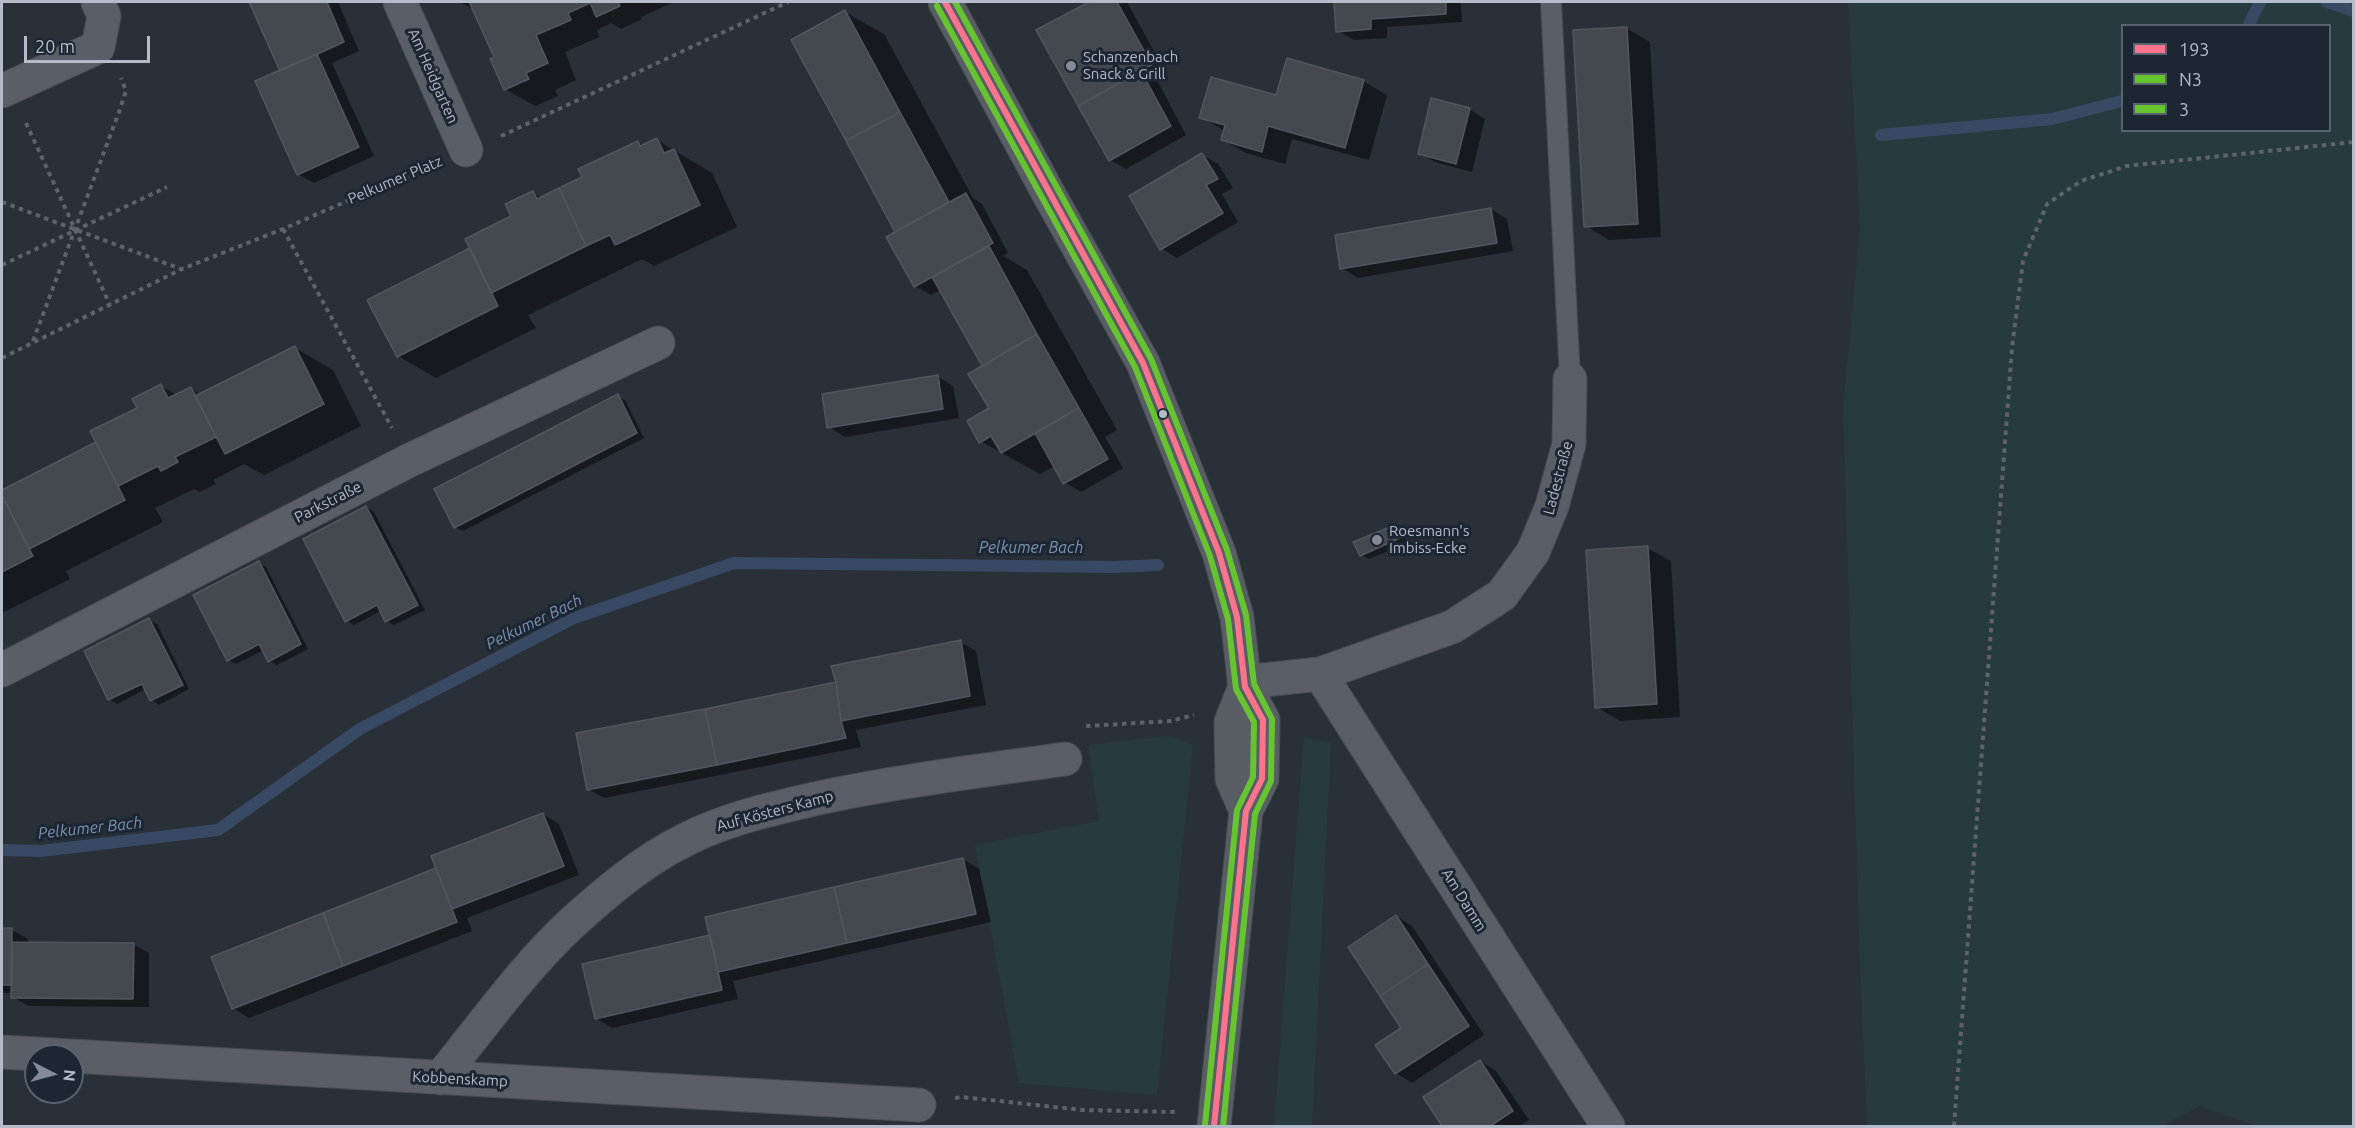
<!DOCTYPE html>
<meta charset="utf-8">
<style>
body{margin:0}
#map{position:relative;width:2355px;height:1128px;overflow:hidden;background:#2a3038;font-family:Ubuntu,sans-serif}
canvas{display:block}
.frame{position:absolute;inset:0;border:3px solid #b4bcc9;pointer-events:none}
.legend{position:absolute;left:2121px;top:24px;width:210px;height:108px;box-sizing:border-box;background:#1d2633;border:2px solid #59626f;margin:0;padding:8px 10px;list-style:none;font-size:18px;color:#b4bcc9}
.legend li{display:flex;align-items:center;gap:12px;height:30px}
.legend b{width:30px;border:2px solid #59626f}
.north{position:absolute;left:24px;top:1044px;width:60px;height:60px;box-sizing:border-box;background:#1d2633;border:2px solid #59626f;border-radius:50%;rotate:96deg;font-size:16px;font-weight:700;line-height:24px;text-align:center;color:#b4bcc9}
.north::after{content:'';display:block;margin:auto;width:21px;height:27px;background:#848b96;clip-path:polygon(50% 0,100% 100%,50% 72%,0 100%)}
.scale{position:absolute;left:24px;top:36px;width:126px;height:27px;box-sizing:border-box;border:3px solid #b4bcc9;border-top:0;padding-left:8px;font-size:18px;line-height:21px;white-space:nowrap;color:#b4bcc9;-webkit-text-stroke:4px #1d2633;paint-order:stroke}
</style>
<div id="map">
<canvas width="2355" height="1128"></canvas>
<div class="frame"></div>
<ul class="legend">
<li><b style="height:8px;background:#fc738d"></b>193</li>
<li><b style="height:8px;background:#66c430"></b>N3</li>
<li><b style="height:8px;background:#66c430"></b>3</li>
</ul>
<div class="north">N</div>
<div class="scale">20 m</div>
</div>
<script>
const ctx = document.querySelector('canvas').getContext('2d');
ctx.lineJoin = 'round';
function paint(path, color) {
  ctx.fillStyle = color;
  ctx.fill(path, 'evenodd');
}
function stroke(path, color, width, dash) {
  ctx.strokeStyle = color;
  ctx.lineWidth = width;
  ctx.lineCap = dash ? 'butt' : 'round';
  ctx.setLineDash(dash || []);
  ctx.stroke(path);
}
function drawText(font, color, halo, rows, align = 'center') {
  ctx.font = font + ' Ubuntu,sans-serif';
  ctx.lineWidth = 6;
  ctx.setLineDash([]);
  ctx.textBaseline = 'middle';
  ctx.strokeStyle = halo;
  ctx.fillStyle = color;
  for (const [text, x, y, turn = 0] of rows) {
    ctx.save();
    ctx.translate(x, y);
    ctx.rotate((+turn || 0) * Math.PI / 180);
    ctx.textAlign = isNaN(turn) ? turn : align;
    if (halo) ctx.strokeText(text, 0, 0);
    ctx.fillText(text, 0, 0);
    ctx.restore();
  }
}
const green = new Path2D(`
 M 1848,2 L 2353,2 L 2353,1126 L 2257,1126 L 2200,1106 L 2162,1126 L 1867,1126 L 1860,968 L 1843,406 L 1860,229 ZM 2122,26 L 2330,26 L 2330,130 L 2122,130 Z
 M 1170,736 L 1193,745 L 1157,1095 L 1019,1083 L 975,845 L 1099,821 L 1088,745 Z
 M 1304,737 L 1331,743 L 1312,1126 L 1274,1126 Z`);
const shadow = new Path2D(`
 M 250,2 L 338,2 L 359,51 L 332,63 L 374,156 L 314,183 L 298,174 L 282,72 Z
 M 460,2 L 674,2 L 641,17 L 642,19 L 621,29 L 611,23 L 597,30 L 599,37 L 565,52 L 576,80 L 555,90 L 558,96 L 535,106 L 505,89 L 496,58 L 474,10 Z
 M 1092,2 L 1127,2 L 1167,75 L 1157,80 L 1186,135 L 1126,169 L 1110,160 L 1038,31 Z
 M 1336,2 L 1461,2 L 1462,22 L 1387,27 L 1387,38 L 1354,40 L 1338,31 Z
 M 845,12 L 884,34 L 973,198 L 982,204 L 1008,253 L 1003,256 L 1027,270 L 1117,430 L 1105,437 L 1123,468 L 1081,492 L 1064,482 L 1055,466 L 1040,474 L 980,441 L 991,408 L 984,367 L 941,290 L 931,295 L 915,286 L 897,232 L 793,40 Z
 M 1626,28 L 1650,42 L 1661,237 L 1609,240 L 1586,226 Z
 M 1363,81 L 1387,95 L 1369,160 L 1292,139 L 1285,164 L 1246,153 L 1223,140 L 1225,131 L 1201,117 L 1277,97 Z
 M 1469,109 L 1485,119 L 1472,172 L 1435,162 L 1419,153 Z
 M 657,140 L 712,173 L 737,227 L 654,266 L 642,259 L 528,315 L 536,328 L 436,378 L 398,356 L 472,249 L 513,216 L 533,193 L 542,198 L 584,178 L 638,142 L 644,146 Z
 M 1202,155 L 1218,164 L 1233,188 L 1222,194 L 1238,222 L 1177,258 L 1161,248 Z
 M 1491,209 L 1507,219 L 1513,251 L 1358,278 L 1342,268 Z
 M 295,348 L 333,370 L 361,426 L 264,475 L 244,464 L 213,480 L 216,484 L 200,492 L 194,489 L 155,508 L 163,522 L 66,571 L 70,579 L 2,613 L 2,504 L 7,502 L 2,491 L 98,442 L 139,408 L 161,386 L 177,395 L 191,389 L 201,395 Z
 M 937,376 L 953,386 L 959,418 L 845,437 L 829,427 Z
 M 617,396 L 625,400 L 644,438 L 463,531 L 455,527 Z
 M 366,507 L 374,512 L 425,610 L 394,625 L 386,621 L 381,611 L 354,625 L 347,621 Z
 M 1395,526 L 1403,531 L 1407,543 L 1369,559 L 1361,555 Z
 M 1647,548 L 1671,561 L 1680,717 L 1620,721 L 1597,707 Z
 M 258,563 L 266,567 L 308,649 L 277,665 L 269,661 L 264,650 L 236,664 L 228,660 Z
 M 149,620 L 157,624 L 189,689 L 159,705 L 152,700 L 146,689 L 117,704 L 109,699 Z
 M 960,642 L 976,651 L 986,705 L 856,730 L 861,747 L 604,798 L 588,789 L 838,683 Z
 M 543,814 L 559,824 L 579,875 L 467,918 L 472,931 L 249,1018 L 233,1008 L 438,869 Z
 M 963,859 L 979,869 L 991,922 L 733,981 L 738,999 L 612,1028 L 596,1018 L 712,936 Z
 M 1396,916 L 1412,926 L 1484,1035 L 1412,1083 L 1396,1073 L 1403,1029 Z
 M 2,929 L 12,930 L 28,939 L 28,943 L 133,944 L 149,953 L 149,1007 L 29,1006 L 13,997 L 13,993 L 2,993 Z
 M 1480,1061 L 1496,1071 L 1529,1120 L 1519,1126 L 1444,1126 L 1425,1098 Z`);
const stream = new Path2D(`
 M 2327,2 L 2354,11
 M 2248,26 L 2260,2
 M 1881,135 L 2052,119 L 2122,101
 M 2,850 L 41,851 L 218,830 L 360,729 L 574,618 L 734,563 L 1115,567 L 1158,565`);
const building = new Path2D(`
 M 249,2 L 327,2 L 344,42 L 280,71 Z
 M 469,2 L 590,2 L 590,3 L 568,13 L 571,20 L 536,35 L 548,63 L 526,73 L 529,79 L 504,90 L 490,59 L 494,57 Z
 M 590,2 L 622,2 L 618,3 L 620,6 L 596,17 Z
 M 1089,2 L 1117,2 L 1152,65 L 1078,106 L 1036,30 Z
 M 1334,2 L 1446,2 L 1446,14 L 1371,19 L 1371,29 L 1336,32 Z
 M 845,10 L 900,112 L 846,141 L 791,40 Z
 M 1627,27 L 1638,224 L 1584,227 L 1573,30 Z
 M 317,54 L 359,147 L 297,175 L 255,81 Z
 M 1287,58 L 1364,80 L 1345,148 L 1268,126 L 1262,152 L 1221,140 L 1225,125 L 1199,118 L 1211,77 L 1276,95 Z
 M 1141,71 L 1171,126 L 1109,161 L 1078,106 Z
 M 1431,98 L 1470,108 L 1456,164 L 1418,154 Z
 M 900,112 L 949,202 L 895,232 L 846,141 Z
 M 657,138 L 664,153 L 674,149 L 700,205 L 615,245 L 610,235 L 586,246 L 559,188 L 582,177 L 578,169 L 638,141 L 640,146 Z
 M 1202,153 L 1218,179 L 1206,185 L 1223,213 L 1160,250 L 1129,196 Z
 M 559,188 L 586,246 L 491,293 L 465,239 L 511,216 L 505,204 L 533,191 L 537,199 Z
 M 966,193 L 993,243 L 914,287 L 886,237 Z
 M 1491,208 L 1497,243 L 1340,269 L 1335,235 Z
 M 989,246 L 1037,334 L 982,366 L 932,277 Z
 M 470,248 L 498,306 L 397,357 L 367,300 Z
 M 1037,334 L 1079,408 L 1001,453 L 991,436 L 979,443 L 967,421 L 989,408 L 968,374 Z
 M 295,346 L 324,404 L 225,454 L 195,396 Z
 M 938,375 L 943,409 L 827,428 L 822,394 Z
 M 161,384 L 168,398 L 191,387 L 216,437 L 175,457 L 178,462 L 161,471 L 158,466 L 118,486 L 90,431 L 137,408 L 132,399 Z
 M 618,394 L 637,433 L 454,528 L 434,489 Z
 M 1079,408 L 1108,459 L 1063,484 L 1035,433 Z
 M 96,442 L 125,500 L 29,549 L 2,495 L 2,490 Z
 M 5,501 L 33,556 L 2,572 L 2,503 Z
 M 366,506 L 418,605 L 385,622 L 377,605 L 345,622 L 303,539 Z
 M 1395,525 L 1400,538 L 1360,556 L 1353,542 Z
 M 1648,546 L 1657,704 L 1595,708 L 1586,550 Z
 M 259,561 L 301,644 L 268,662 L 259,644 L 227,661 L 193,595 Z
 M 149,618 L 183,685 L 150,701 L 142,684 L 108,700 L 84,651 Z
 M 961,640 L 970,696 L 841,721 L 836,682 L 831,666 Z
 M 836,682 L 841,721 L 846,738 L 717,765 L 705,709 Z
 M 705,709 L 717,765 L 587,790 L 576,733 Z
 M 543,813 L 564,866 L 452,909 L 431,856 Z
 M 963,858 L 976,914 L 847,943 L 834,887 Z
 M 436,868 L 457,922 L 343,966 L 323,913 Z
 M 834,887 L 847,943 L 718,972 L 705,917 Z
 M 323,913 L 343,966 L 232,1009 L 211,957 Z
 M 1396,915 L 1428,964 L 1380,996 L 1348,947 Z
 M 2,928 L 12,928 L 12,985 L 2,985 Z
 M 710,935 L 722,990 L 595,1019 L 582,964 Z
 M 12,942 L 134,943 L 133,999 L 11,998 Z
 M 1428,964 L 1469,1026 L 1395,1074 L 1375,1045 L 1401,1028 L 1380,996 Z
 M 1480,1060 L 1513,1111 L 1490,1126 L 1442,1126 L 1423,1097 Z`);
const path = new Path2D(`
 M 26,123 L 110,305
 M 501,136 L 788,2
 M 2,202 L 181,269
 M 283,229 L 392,428
 M 2,265 L 167,187
 M 33,341 L 119,112 L 126,91 L 121,78
 M 2,358 L 182,269 L 283,229 L 430,165
 M 1086,726 L 1171,721 L 1194,715
 M 955,1098 L 962,1097 L 1082,1110 L 1178,1112
 M 1954,1126 L 2012,348 L 2023,261 L 2047,204 L 2081,181 L 2127,166 L 2354,142`);
const service = new Path2D(`
 M 1551,2 L 1570,379`);
const minor = new Path2D(`
 M 400,2 L 466,150
 M 2,91 L 98,47 L 104,16 L 98,2
 M 2,670 L 410,460 L 658,343
 M 1320,674 L 1608,1126
 M 1244,682 L 1320,674 L 1452,627 L 1502,595 L 1533,552 L 1552,506 L 1569,444 L 1570,379
 M 2,1052 L 919,1105
 M 440,1078 C 481,1028 525,966 572,923 C 606,892 644,860 685,840 C 725,819 771,809 814,799 C 897,781 981,771 1065,759`);
const secondary = new Path2D(`
 M 945,2 L 1046,189 L 1143,363 L 1219,553 L 1237,617 L 1245,687 L 1263,720 L 1262,779 L 1246,811 L 1214,1126
 M 1245,687 L 1231,722 L 1232,779 L 1246,811`);
const bus1 = new Path2D(`
 M 945,2 L 1143,363 L 1219,553 L 1237,617 L 1245,687 L 1263,720 L 1262,779 L 1246,811 L 1214,1126`);
const bus2 = new Path2D(`
 M 937,6 L 1135,367 L 1210,556 L 1228,619 L 1236,689 L 1254,722 L 1253,777 L 1237,810 L 1205,1125`);
const bus3 = new Path2D(`
 M 955,2 L 1151,359 L 1227,550 L 1246,615 L 1254,684 L 1272,719 L 1271,781 L 1255,814 L 1223,1126`);
const markers = [
 [1071,66,6,"#848b96"],
 [1163,414,5,"#b4bcc9"],
 [1377,540,6,"#848b96"]
];
const poiNames = [
 ["Schanzenbach",1083,57],
 ["Snack & Grill",1083,74],
 ["Roesmann's",1389,531],
 ["Imbiss-Ecke",1389,548]
];
const streetNames = [
 ["Am Heidgarten",433,76,66],
 ["Pelkumer Platz",395,180,-23],
 ["Ladestraße",1558,478,-75],
 ["Parkstraße",328,502,-27],
 ["Auf Kösters Kamp",775,811,-15],
 ["Am Damm",1464,900,58],
 ["Kobbenskamp",460,1079,3]
];
const waterNames = [
 ["Pelkumer Bach",1031,548],
 ["Pelkumer Bach",534,622,-26],
 ["Pelkumer Bach",90,828,-6]
];
paint(green, '#273a3e');
paint(shadow, '#0007');
stroke(stream, '#384963', 12);
paint(building, '#444950');
stroke(building, '#52575f', 1.5);
stroke(service, '#484c53', 22);
stroke(minor, '#484c53', 35);
stroke(secondary, '#484c53', 35);
stroke(path, '#5d636a', 4, [4.5, 4.5]);
stroke(service, '#5a5e66', 20);
stroke(minor, '#5a5e66', 33);
stroke(secondary, '#595d64', 33);
stroke(bus1, '#fc738d', 6);
stroke(bus2, '#66c430', 6);
stroke(bus3, '#66c430', 6);
for (const [x, y, r, color] of markers) {
  const dot = new Path2D();
  dot.arc(x, y, r, 0, 2 * Math.PI);
  ctx.fillStyle = color;
  ctx.fill(dot);
  stroke(dot, '#1d2633', 2);
}
drawText('15px', '#b4bcc9', '#1d2633', poiNames, 'left');
drawText('15px', '#b4bcc9', '#1d2633', streetNames);
drawText('italic 16px', '#7c92b1', '#1d2633', waterNames);
</script>
